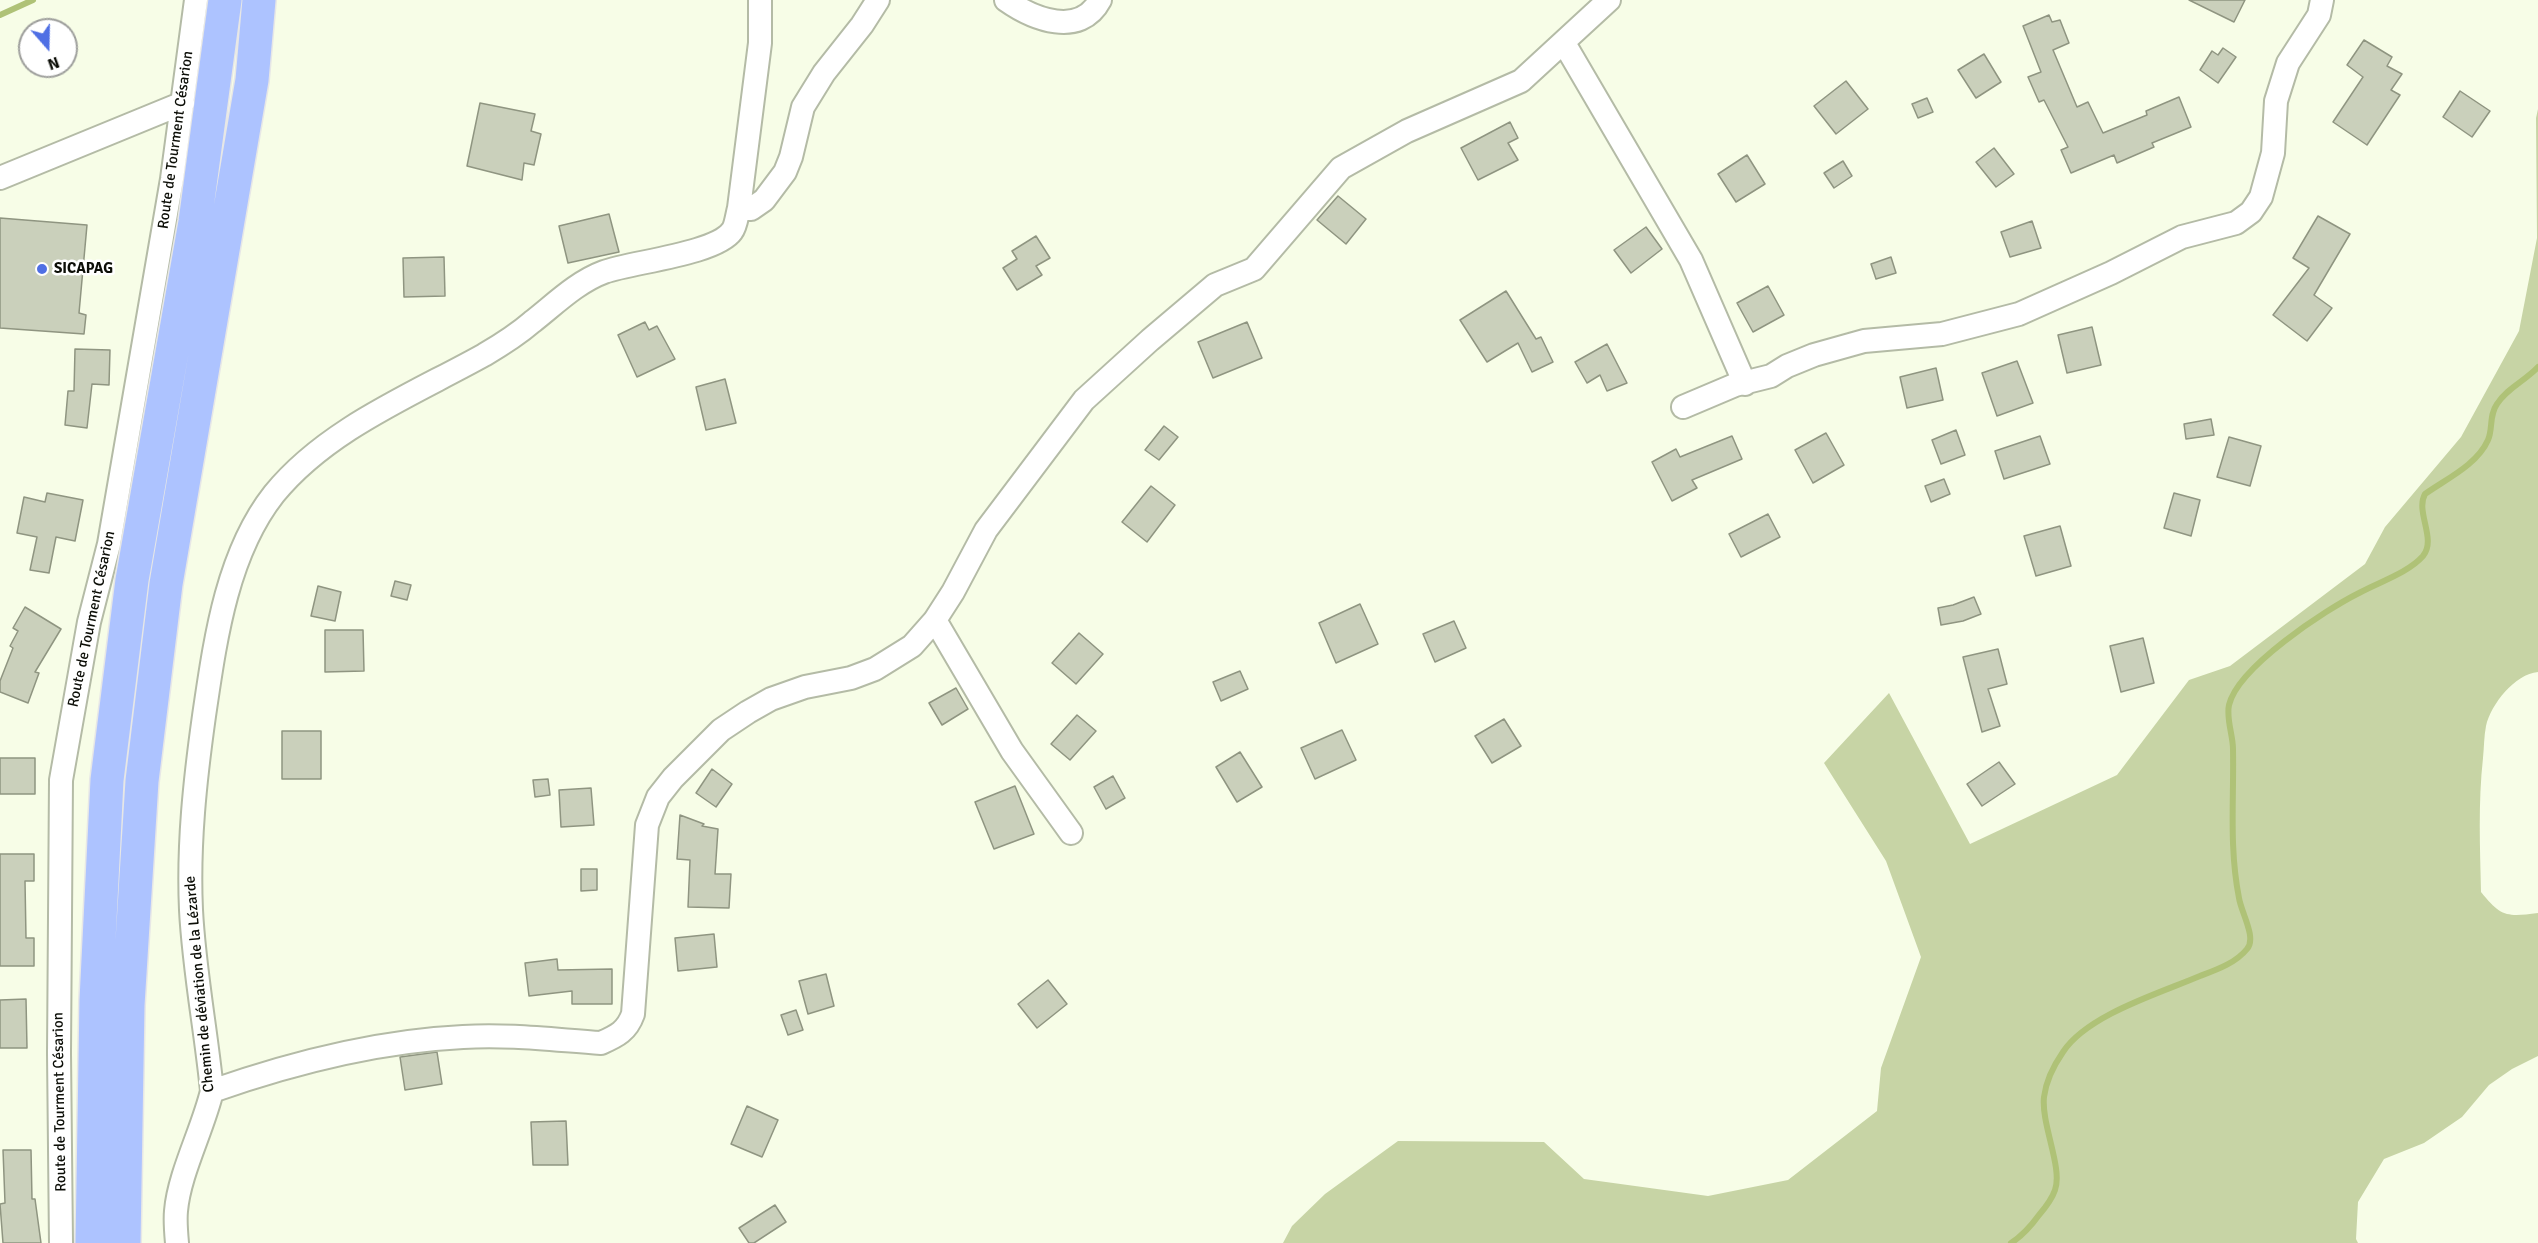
<!DOCTYPE html>
<meta charset="utf-8">
<style>
body{margin:0}
#map{position:relative;width:2538px;height:1243px;overflow:hidden;background:#f7fde7;font-family:Signika,sans-serif}
canvas{display:block}
.north{position:absolute;left:18px;top:18px;width:60px;height:60px;box-sizing:border-box;background:#fff;border:2px solid #9e9f9c;border-radius:50%;rotate:160deg;font-size:16px;font-weight:700;line-height:24px;text-align:center;color:#0c0e07}
.north::after{content:'';display:block;margin:auto;width:21px;height:27px;background:#4f6fe4;clip-path:polygon(50% 0,100% 100%,50% 72%,0 100%)}
</style>
<div id="map">
<canvas width="2538" height="1243"></canvas>
<div class="north">N</div>
</div>
<script>
const ctx = document.querySelector('canvas').getContext('2d');
ctx.lineJoin = 'round';
function paint(path, color) {
  ctx.fillStyle = color;
  ctx.fill(path, 'evenodd');
}
function stroke(path, color, width, dash) {
  ctx.strokeStyle = color;
  ctx.lineWidth = width;
  ctx.lineCap = dash ? 'butt' : 'round';
  ctx.setLineDash(dash || []);
  ctx.stroke(path);
}
function drawText(font, color, halo, rows, align = 'center') {
  ctx.font = font + ' Signika,sans-serif';
  ctx.lineWidth = 5;
  ctx.setLineDash([]);
  ctx.textBaseline = 'middle';
  ctx.strokeStyle = halo;
  ctx.fillStyle = color;
  for (const [text, x, y, turn = 0] of rows) {
    ctx.save();
    ctx.translate(x, y);
    ctx.rotate((+turn || 0) * Math.PI / 180);
    ctx.textAlign = isNaN(turn) ? turn : align;
    if (halo) ctx.strokeText(text, 0, 0);
    ctx.fillText(text, 0, 0);
    ctx.restore();
  }
}
const green = new Path2D(`
 M 2538,109 L 2538,672 C 2515,674 2491,704 2486,726 C 2484,736 2484,748 2483,758 C 2478,803 2480,848 2481,892 C 2501,917 2507,917 2538,913 L 2538,1056 L 2512,1069 L 2489,1085 L 2462,1117 L 2424,1143 L 2384,1159 L 2358,1202 L 2356,1239 L 2358,1243 L 1283,1243 L 1292,1226 L 1325,1194 L 1398,1141 L 1544,1142 L 1584,1179 L 1708,1196 L 1788,1180 L 1877,1111 L 1881,1068 L 1921,957 L 1886,861 L 1824,763 L 1889,693 L 1970,844 L 2117,775 L 2189,680 L 2230,666 L 2365,564 L 2385,527 L 2461,437 L 2519,331 L 2537,238 L 2536,118 Z`);
const stream = new Path2D(`
 M 0,15 L 33,0
 M 2011,1243 C 2022,1236 2031,1226 2039,1215 C 2045,1208 2052,1199 2055,1190 C 2063,1168 2041,1124 2044,1097 C 2046,1081 2054,1065 2063,1052 C 2087,1015 2160,993 2200,976 C 2216,970 2236,963 2247,949 C 2257,938 2241,912 2239,898 C 2229,848 2234,799 2233,749 C 2233,735 2226,719 2229,705 C 2238,667 2325,610 2359,593 C 2379,582 2408,573 2423,556 C 2437,539 2415,512 2425,494 C 2446,479 2477,465 2488,440 C 2493,429 2489,415 2497,404 C 2507,388 2525,381 2538,367`);
const building = new Path2D(`
 M 2189,0 L 2245,0 L 2234,22 Z
 M 2049,15 L 2052,22 L 2060,20 L 2069,43 L 2053,50 L 2077,107 L 2088,102 L 2103,133 L 2147,115 L 2146,111 L 2179,97 L 2191,127 L 2152,143 L 2154,147 L 2117,163 L 2114,155 L 2071,173 L 2061,150 L 2068,147 L 2044,100 L 2039,102 L 2028,77 L 2041,72 L 2023,26 Z
 M 2364,40 L 2392,57 L 2387,66 L 2402,74 L 2391,90 L 2400,95 L 2367,145 L 2333,122 L 2363,77 L 2347,65 Z
 M 2223,48 L 2236,57 L 2218,83 L 2200,70 L 2212,51 L 2218,55 Z
 M 1984,54 L 2001,82 L 1976,98 L 1958,70 Z
 M 1846,81 L 1868,109 L 1836,134 L 1814,106 Z
 M 2460,91 L 2490,111 L 2472,137 L 2443,117 Z
 M 1927,98 L 1933,112 L 1918,118 L 1912,104 Z
 M 480,103 L 535,114 L 531,131 L 541,134 L 534,165 L 524,163 L 522,180 L 467,166 Z
 M 1510,122 L 1518,138 L 1508,143 L 1518,160 L 1478,180 L 1461,148 Z
 M 1994,148 L 2014,174 L 1996,187 L 1976,162 Z
 M 1747,155 L 1765,184 L 1736,202 L 1718,174 Z
 M 1843,161 L 1852,176 L 1834,188 L 1824,173 Z
 M 1338,196 L 1366,219 L 1346,244 L 1317,220 Z
 M 609,214 L 619,252 L 568,263 L 559,226 Z
 M 2318,216 L 2350,234 L 2314,295 L 2332,308 L 2307,341 L 2273,315 L 2309,268 L 2293,258 Z
 M 0,218 L 87,225 L 79,313 L 86,315 L 84,334 L 0,328 Z
 M 2032,221 L 2041,248 L 2010,257 L 2001,232 Z
 M 1646,227 L 1662,249 L 1631,273 L 1614,250 Z
 M 1036,236 L 1050,258 L 1036,266 L 1042,275 L 1017,290 L 1003,268 L 1017,259 L 1012,251 Z
 M 444,257 L 445,296 L 404,297 L 403,258 Z
 M 1891,257 L 1896,273 L 1876,279 L 1871,264 Z
 M 1768,286 L 1784,315 L 1753,332 L 1737,303 Z
 M 1506,291 L 1536,339 L 1541,337 L 1553,362 L 1532,372 L 1518,343 L 1487,362 L 1460,320 Z
 M 645,322 L 649,330 L 657,326 L 675,359 L 637,377 L 618,335 Z
 M 1247,322 L 1262,358 L 1213,378 L 1198,342 Z
 M 2092,327 L 2101,365 L 2067,373 L 2058,335 Z
 M 1607,344 L 1627,383 L 1607,391 L 1600,375 L 1587,383 L 1575,362 Z
 M 75,349 L 110,350 L 109,385 L 92,384 L 87,428 L 65,425 L 68,391 L 74,391 Z
 M 2017,361 L 2033,403 L 1997,416 L 1982,373 Z
 M 1936,368 L 1943,400 L 1907,408 L 1900,377 Z
 M 725,379 L 736,423 L 706,430 L 696,387 Z
 M 2211,419 L 2214,435 L 2186,439 L 2184,424 Z
 M 1164,426 L 1178,437 L 1159,460 L 1145,450 Z
 M 1956,430 L 1965,455 L 1941,464 L 1932,440 Z
 M 1826,433 L 1844,465 L 1813,483 L 1795,450 Z
 M 1732,436 L 1742,459 L 1692,480 L 1697,488 L 1672,501 L 1652,462 L 1676,449 L 1680,457 Z
 M 2040,436 L 2050,464 L 2004,479 L 1995,451 Z
 M 2229,437 L 2261,446 L 2250,486 L 2217,477 Z
 M 1944,479 L 1950,494 L 1931,502 L 1925,486 Z
 M 1151,486 L 1175,505 L 1147,542 L 1122,522 Z
 M 47,493 L 83,500 L 75,541 L 56,537 L 49,573 L 30,570 L 37,537 L 17,533 L 24,497 L 45,502 Z
 M 2174,493 L 2200,500 L 2191,536 L 2164,528 Z
 M 1768,514 L 1780,537 L 1741,557 L 1729,534 Z
 M 2060,526 L 2071,566 L 2036,576 L 2024,536 Z
 M 395,581 L 411,585 L 407,600 L 391,596 Z
 M 318,586 L 341,592 L 335,621 L 311,616 Z
 M 1974,597 L 1981,614 L 1963,621 L 1941,625 L 1938,608 L 1953,605 Z
 M 1360,604 L 1378,644 L 1336,663 L 1319,623 Z
 M 25,607 L 61,629 L 35,672 L 39,673 L 28,703 L 0,692 L 0,681 L 13,648 L 10,646 L 18,631 L 13,628 Z
 M 1454,621 L 1466,648 L 1435,662 L 1423,634 Z
 M 325,630 L 363,630 L 364,671 L 325,672 Z
 M 1079,633 L 1103,654 L 1076,684 L 1052,663 Z
 M 2143,638 L 2154,683 L 2121,692 L 2110,646 Z
 M 1998,649 L 2007,684 L 1988,689 L 2000,726 L 1982,732 L 1963,657 Z
 M 1240,671 L 1248,689 L 1221,701 L 1213,682 Z
 M 956,688 L 968,709 L 942,725 L 929,703 Z
 M 1077,715 L 1096,731 L 1070,760 L 1051,744 Z
 M 1504,719 L 1521,746 L 1492,763 L 1475,736 Z
 M 1342,730 L 1356,760 L 1315,779 L 1301,748 Z
 M 282,731 L 321,731 L 321,779 L 282,779 Z
 M 1240,752 L 1262,787 L 1237,802 L 1216,767 Z
 M 0,758 L 35,758 L 35,794 L 0,794 Z
 M 1999,762 L 2015,784 L 1982,806 L 1967,784 Z
 M 712,769 L 732,784 L 716,807 L 696,793 Z
 M 1113,776 L 1125,798 L 1106,809 L 1094,787 Z
 M 548,779 L 550,795 L 535,797 L 533,780 Z
 M 1015,786 L 1034,834 L 994,849 L 975,802 Z
 M 591,788 L 594,825 L 561,827 L 559,790 Z
 M 680,815 L 704,824 L 702,826 L 718,829 L 715,874 L 731,874 L 729,908 L 688,907 L 690,860 L 677,859 Z
 M 0,854 L 34,854 L 34,881 L 25,881 L 26,938 L 34,938 L 34,966 L 0,966 Z
 M 581,869 L 597,869 L 597,890 L 581,891 Z
 M 714,934 L 717,967 L 678,971 L 675,938 Z
 M 557,959 L 558,970 L 612,969 L 612,1004 L 572,1004 L 572,991 L 529,996 L 525,963 Z
 M 826,974 L 834,1006 L 808,1014 L 799,981 Z
 M 1048,980 L 1067,1004 L 1037,1028 L 1018,1004 Z
 M 26,999 L 27,1048 L 0,1048 L 0,1000 Z
 M 796,1010 L 803,1030 L 788,1035 L 781,1015 Z
 M 437,1052 L 442,1084 L 405,1090 L 400,1057 Z
 M 747,1106 L 778,1120 L 762,1157 L 731,1144 Z
 M 566,1121 L 568,1165 L 533,1165 L 531,1122 Z
 M 3,1150 L 31,1150 L 32,1199 L 35,1199 L 41,1243 L 3,1243 L 0,1204 L 5,1203 Z
 M 775,1205 L 786,1222 L 754,1243 L 749,1243 L 739,1228 Z`);
const street = new Path2D(`
 M 1006,0 C 1033,19 1080,38 1100,0
 M 1564,43 L 1691,260 L 1745,384
 M 0,178 L 183,103
 M 739,208 L 751,209 L 764,200 L 785,172 L 791,157 L 803,107 L 824,73 L 862,25 L 878,0
 M 1683,407 L 1735,385 L 1771,376 L 1787,366 L 1814,355 L 1864,341 L 1942,334 L 2019,314 L 2111,273 L 2182,237 L 2236,223 L 2251,212 L 2261,197 L 2273,153 L 2276,101 L 2288,63 L 2319,15 L 2322,0
 M 935,620 L 1012,751 L 1071,833
 M 212,1091 C 292,1063 377,1041 463,1037 C 508,1034 555,1040 601,1043 C 617,1036 627,1031 633,1014 L 647,825 L 658,797 L 673,778 L 721,730 L 748,712 L 771,699 L 805,687 L 851,678 L 875,669 L 912,646 L 935,620 L 953,592 L 986,530 L 1084,400 L 1150,340 L 1215,285 L 1254,269 L 1341,168 L 1407,131 L 1521,81 L 1609,0
 M 61,1243 L 59,1053 L 61,780 L 89,622 L 109,544 L 172,179 L 196,0
 M 177,1243 C 176,1232 175,1221 176,1211 C 179,1174 203,1129 212,1091 C 206,1030 194,970 191,910 C 188,845 195,780 204,716 C 215,642 226,555 274,494 C 327,429 412,395 484,355 C 501,345 517,335 532,322 C 555,304 577,282 604,272 C 631,262 716,254 732,231 C 736,226 737,215 739,208 L 760,43 L 760,0`);
const highway = new Path2D(`
 M 92,1243 L 96,1000 L 107,780 L 132,580 L 195,222 L 225,0
 M 124,1243 L 128,1005 L 142,781 L 166,584 L 252,80 L 259,0`);
const markers = [
 [42,269,6,"#4f6fe4"]
];
const streetNames = [
 ["Route de Tourment Césarion",176,140,-82],
 ["Route de Tourment Césarion",92,619,-78],
 ["Chemin de déviation de la Lézarde",200,984,-95],
 ["Route de Tourment Césarion",60,1102,-91]
];
const poiNames = [
 ["SICAPAG",54,269]
];
paint(green, '#c7d4a5');
stroke(stream, '#afc277', 6);
paint(building, '#cad0bb');
stroke(building, '#8f9581', 1.5);
stroke(street, '#b4bba6', 26);
stroke(highway, '#e7e7e6', 36);
stroke(street, '#fff', 22);
stroke(highway, '#adc3ff', 33);
for (const [x, y, r, color] of markers) {
  const dot = new Path2D();
  dot.arc(x, y, r, 0, 2 * Math.PI);
  ctx.fillStyle = color;
  ctx.fill(dot);
  stroke(dot, '#fff', 2);
}
drawText('15px', '#0c0e07', '#fff', streetNames);
drawText('bold 15px', '#0c0e07', '#fff', poiNames, 'left');
</script>
